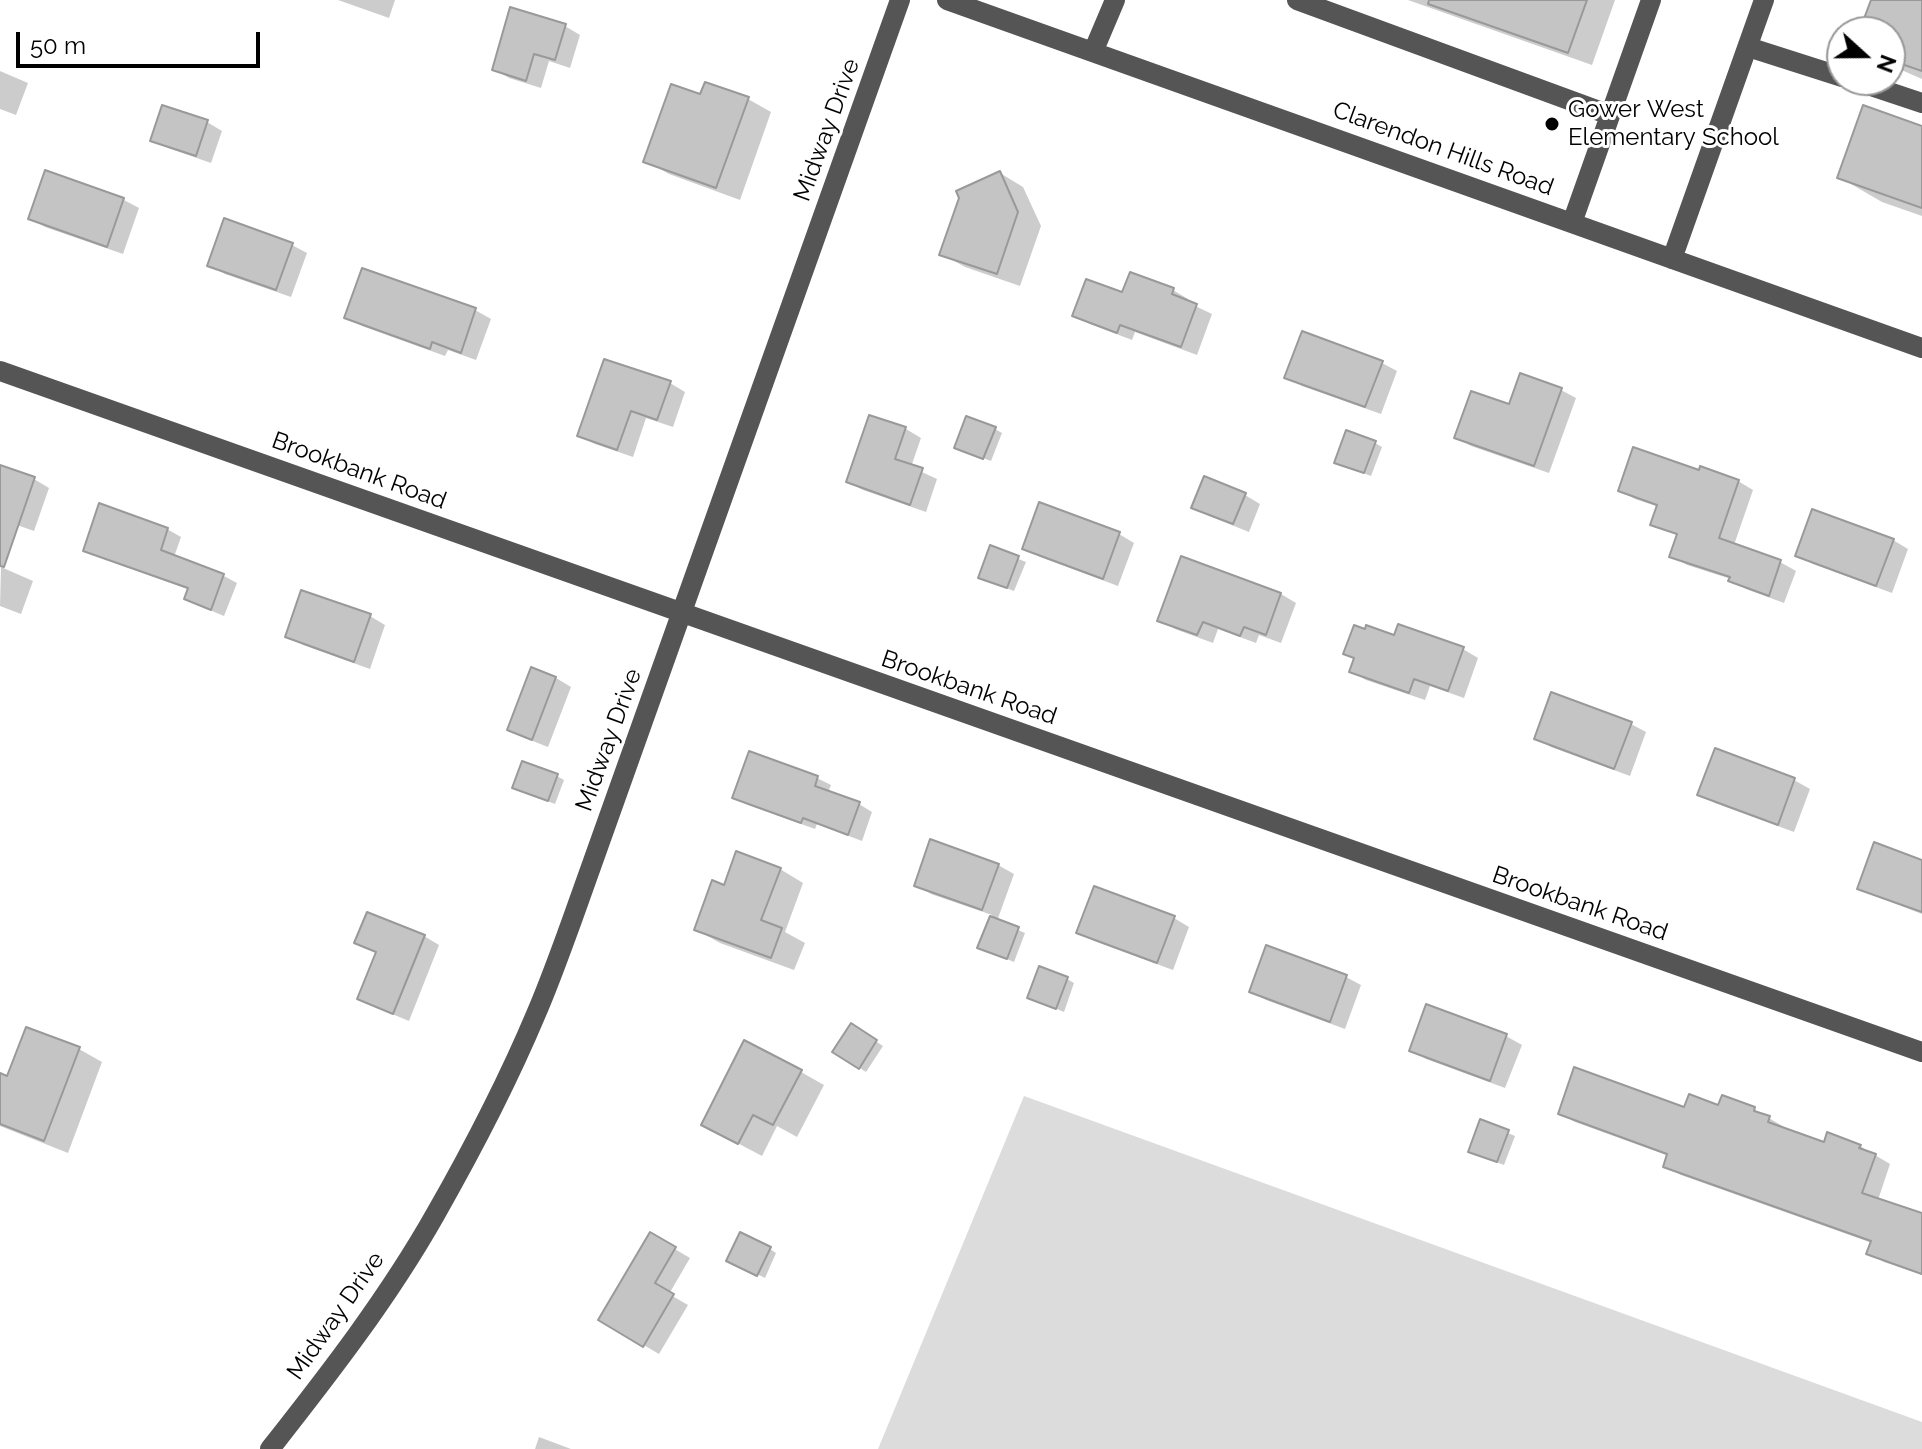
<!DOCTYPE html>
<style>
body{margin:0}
#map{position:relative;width:1922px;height:1449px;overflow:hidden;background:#fff;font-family:Raleway,sans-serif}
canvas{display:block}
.north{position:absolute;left:1826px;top:16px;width:80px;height:80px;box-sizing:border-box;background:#fff;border:2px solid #999;border-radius:50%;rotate:111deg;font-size:22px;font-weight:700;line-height:32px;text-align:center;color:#000}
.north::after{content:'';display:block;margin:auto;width:28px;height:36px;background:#000;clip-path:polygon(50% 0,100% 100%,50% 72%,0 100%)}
.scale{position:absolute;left:16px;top:32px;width:244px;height:36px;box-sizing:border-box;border:4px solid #000;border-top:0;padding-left:10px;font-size:24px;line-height:28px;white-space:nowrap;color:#000;-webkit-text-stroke:6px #fff;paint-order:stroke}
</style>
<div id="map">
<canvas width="1922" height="1449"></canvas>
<div class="north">N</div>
<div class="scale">50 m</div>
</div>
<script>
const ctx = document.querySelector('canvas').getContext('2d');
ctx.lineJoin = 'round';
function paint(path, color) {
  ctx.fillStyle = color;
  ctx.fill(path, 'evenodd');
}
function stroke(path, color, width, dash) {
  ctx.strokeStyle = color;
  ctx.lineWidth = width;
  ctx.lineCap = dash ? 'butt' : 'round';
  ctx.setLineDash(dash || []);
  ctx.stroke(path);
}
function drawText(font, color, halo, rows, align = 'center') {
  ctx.font = font + ' Raleway,sans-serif';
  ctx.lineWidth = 6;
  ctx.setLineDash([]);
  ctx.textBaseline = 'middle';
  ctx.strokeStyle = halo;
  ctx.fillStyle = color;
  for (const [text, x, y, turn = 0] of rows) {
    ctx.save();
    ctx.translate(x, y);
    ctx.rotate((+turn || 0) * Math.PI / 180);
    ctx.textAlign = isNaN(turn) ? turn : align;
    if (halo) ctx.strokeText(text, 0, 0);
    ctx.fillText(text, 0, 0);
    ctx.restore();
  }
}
const green = new Path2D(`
 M 1024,1096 L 1922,1422 L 1922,1449 L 878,1449 Z`);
const shadow = new Path2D(`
 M 338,0 L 395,0 L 389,18 Z
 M 1408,0 L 1615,0 L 1592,65 Z
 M 1873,0 L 1922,0 L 1922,79 L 1890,65 L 1890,32 L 1862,32 Z
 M 565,26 L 580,35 L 570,68 L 549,61 L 541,88 L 509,78 L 494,69 Z
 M 0,71 L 28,83 L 16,115 L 0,109 Z
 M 701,97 L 748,99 L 771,112 L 740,200 L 669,174 L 646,161 Z
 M 207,122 L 222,131 L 211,163 L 168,148 L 153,140 Z
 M 1922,128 L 1922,216 L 1882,202 L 1839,177 Z
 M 47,173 L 124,200 L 139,208 L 123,254 L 45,227 L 30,218 Z
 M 1000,173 L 1023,187 L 1041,226 L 1020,286 L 965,267 L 942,254 Z
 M 292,245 L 307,253 L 291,297 L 225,274 L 210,265 Z
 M 1173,290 L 1188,299 L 1187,302 L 1212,314 L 1197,355 L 1135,332 L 1132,340 L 1090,324 L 1074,316 L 1123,294 Z
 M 475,310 L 491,319 L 476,360 L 448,350 L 445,356 L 362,326 L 347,317 Z
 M 1382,363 L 1397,371 L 1381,414 L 1302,386 L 1287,377 Z
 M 670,383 L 685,392 L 673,427 L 646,418 L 633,457 L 595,444 L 579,436 Z
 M 1561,390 L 1576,398 L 1549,473 L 1471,446 L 1456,437 Z
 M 871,417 L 906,429 L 921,438 L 911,467 L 937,479 L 926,512 L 863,490 L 848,482 Z
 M 995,429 L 1002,433 L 991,461 L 964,451 Z
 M 1375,443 L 1382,447 L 1371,476 L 1344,466 Z
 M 0,467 L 34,479 L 49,488 L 34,531 L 0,519 Z
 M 1700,473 L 1738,481 L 1753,490 L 1734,545 L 1780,562 L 1796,571 L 1784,603 L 1746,589 L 1731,579 L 1687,565 L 1672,556 L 1679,536 L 1653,524 L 1659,507 L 1635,499 L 1620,490 Z
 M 1245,495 L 1260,504 L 1249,532 L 1209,516 L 1194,507 Z
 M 167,529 L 181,537 L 174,557 L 224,576 L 237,583 L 224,616 L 200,606 L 186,599 L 190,590 L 98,557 L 85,550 Z
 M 1119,534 L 1134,543 L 1118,586 L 1040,557 L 1025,548 Z
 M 1893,540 L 1908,549 L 1892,593 L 1813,564 L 1797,555 Z
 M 991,548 L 1026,562 L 1014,591 L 987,581 Z
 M 1183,559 L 1281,594 L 1296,603 L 1281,643 L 1259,635 L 1256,643 L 1218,629 L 1213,643 L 1175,629 L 1160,620 Z
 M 1,567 L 33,581 L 21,614 L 0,606 Z
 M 370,616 L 385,625 L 370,669 L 303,645 L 288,636 Z
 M 1396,637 L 1463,649 L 1478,658 L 1464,698 L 1430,686 L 1425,700 L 1366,680 L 1351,671 L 1356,659 L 1346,653 Z
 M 532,669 L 556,678 L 571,687 L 548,747 L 525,738 L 509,729 Z
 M 1631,724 L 1646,732 L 1630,776 L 1551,747 L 1536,738 Z
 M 1716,751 L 1794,780 L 1810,789 L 1794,832 L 1715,803 L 1700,795 Z
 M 557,776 L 564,780 L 555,804 L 521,791 Z
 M 817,778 L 831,785 L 828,793 L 859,804 L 872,812 L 862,841 L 817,824 L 815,829 L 748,805 L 734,798 Z
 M 1922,862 L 1922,914 L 1875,896 L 1859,888 Z
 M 998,865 L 1014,874 L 997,921 L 1025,933 L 1014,962 L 980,948 L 992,915 L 931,894 L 916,885 Z
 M 780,869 L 803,883 L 785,932 L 805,943 L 794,970 L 720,943 L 697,930 L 725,887 Z
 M 1174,918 L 1189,927 L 1173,970 L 1094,941 L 1079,932 Z
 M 424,936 L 439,945 L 409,1021 L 375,1007 L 359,998 L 377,953 L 356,942 Z
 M 1346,977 L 1361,985 L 1345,1029 L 1266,1000 L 1251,991 Z
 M 1067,979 L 1074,983 L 1064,1012 L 1029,997 Z
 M 1427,1007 L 1506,1036 L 1522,1045 L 1505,1088 L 1426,1059 L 1411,1050 Z
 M 852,1026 L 883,1046 L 866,1072 L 835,1052 Z
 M 79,1049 L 102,1062 L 68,1153 L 0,1126 L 0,1075 L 8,1079 Z
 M 801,1072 L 824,1085 L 797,1137 L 777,1126 L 762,1156 L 726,1137 Z
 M 1719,1107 L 1754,1109 L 1784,1127 L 1783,1130 L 1825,1145 L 1860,1146 L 1890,1164 L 1878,1200 L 1922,1216 L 1922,1275 L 1884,1262 L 1869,1253 L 1872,1243 L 1681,1175 L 1665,1166 L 1669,1156 L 1575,1122 L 1560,1113 Z
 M 1481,1122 L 1515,1136 L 1504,1165 L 1477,1155 Z
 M 651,1235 L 690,1258 L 669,1294 L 688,1305 L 659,1354 L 601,1320 Z
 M 770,1249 L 776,1253 L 765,1278 L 736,1264 Z
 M 539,1437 L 571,1449 L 535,1449 Z`);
const building = new Path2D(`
 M 1429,0 L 1587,0 L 1568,53 L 1428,4 Z
 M 1871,0 L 1922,0 L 1922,71 L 1890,60 L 1890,32 L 1859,32 Z
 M 510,7 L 566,24 L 555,60 L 534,54 L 526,81 L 492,70 Z
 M 705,82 L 749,97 L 716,188 L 643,162 L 671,84 L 700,94 Z
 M 162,105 L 208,120 L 196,156 L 150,141 Z
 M 1863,105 L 1922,126 L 1922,208 L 1837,178 Z
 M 45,170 L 124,198 L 107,247 L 28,219 Z
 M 1000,171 L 1018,212 L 997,274 L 939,255 L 959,198 L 956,191 Z
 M 224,218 L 293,243 L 276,290 L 207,266 Z
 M 362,268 L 476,308 L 461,353 L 432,342 L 430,349 L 344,318 Z
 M 1130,272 L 1174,288 L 1172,294 L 1197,304 L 1181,347 L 1120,325 L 1117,333 L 1072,316 L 1086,279 L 1122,292 Z
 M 1302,331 L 1383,361 L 1365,407 L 1284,378 Z
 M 604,359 L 671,381 L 657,420 L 631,411 L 617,450 L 577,436 Z
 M 1520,373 L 1562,388 L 1534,466 L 1454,438 L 1471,391 L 1509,404 Z
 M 869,415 L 906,427 L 895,459 L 923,468 L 910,505 L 846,482 Z
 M 966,416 L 996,427 L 983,459 L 954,448 Z
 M 1346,430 L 1376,441 L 1364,473 L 1334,463 Z
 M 1633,447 L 1699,470 L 1700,466 L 1739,480 L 1719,538 L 1781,560 L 1769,596 L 1728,581 L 1730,577 L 1669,557 L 1677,534 L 1650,525 L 1657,505 L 1618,491 Z
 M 0,465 L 35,477 L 4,567 L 0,566 Z
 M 1204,476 L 1246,493 L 1233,524 L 1191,508 Z
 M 1039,502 L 1120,532 L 1103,579 L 1022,549 Z
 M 99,503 L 168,528 L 161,550 L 224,574 L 211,610 L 184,599 L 188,588 L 83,551 Z
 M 1812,509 L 1894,539 L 1876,586 L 1795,556 Z
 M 990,545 L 1019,556 L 1007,588 L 978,578 Z
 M 1181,556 L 1281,593 L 1266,635 L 1244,627 L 1240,636 L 1203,622 L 1197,635 L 1157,621 Z
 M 301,590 L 371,614 L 354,662 L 285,637 Z
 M 1398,624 L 1464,647 L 1448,691 L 1414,679 L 1409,693 L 1349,672 L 1354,658 L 1343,654 L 1354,625 L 1365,629 L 1366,625 L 1394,635 Z
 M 531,667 L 556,677 L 532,740 L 507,730 Z
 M 1551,692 L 1632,722 L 1614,769 L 1534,739 Z
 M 1715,748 L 1795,778 L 1778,825 L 1697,795 Z
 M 749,751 L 818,776 L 815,786 L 860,802 L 848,835 L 803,818 L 801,823 L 732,798 Z
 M 522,761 L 558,774 L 548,801 L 512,788 Z
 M 930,839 L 999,864 L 982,910 L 914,886 Z
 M 1874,842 L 1922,860 L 1922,912 L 1857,889 Z
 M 736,851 L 781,868 L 761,920 L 782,928 L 771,958 L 694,930 L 712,880 L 724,885 Z
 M 1094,886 L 1175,916 L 1157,963 L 1076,933 Z
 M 367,912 L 425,935 L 393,1014 L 357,999 L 376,952 L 354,943 Z
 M 990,916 L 1019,927 L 1007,959 L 977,948 Z
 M 1266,945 L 1347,975 L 1330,1022 L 1249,992 Z
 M 1039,966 L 1068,977 L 1056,1009 L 1027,998 Z
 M 1426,1004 L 1507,1034 L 1490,1081 L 1409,1051 Z
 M 851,1023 L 877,1040 L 859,1069 L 832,1052 Z
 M 26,1027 L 80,1047 L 44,1141 L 0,1124 L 0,1073 L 7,1076 Z
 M 744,1040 L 802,1070 L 773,1125 L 753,1115 L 738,1144 L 701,1125 Z
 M 1574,1067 L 1684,1107 L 1689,1094 L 1718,1105 L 1722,1095 L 1755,1107 L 1754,1111 L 1770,1116 L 1768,1122 L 1824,1142 L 1827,1132 L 1861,1145 L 1859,1148 L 1876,1154 L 1862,1193 L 1922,1213 L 1922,1274 L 1866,1254 L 1871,1241 L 1663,1167 L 1667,1154 L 1558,1114 Z
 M 1480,1119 L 1509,1130 L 1497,1162 L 1468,1152 Z
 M 650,1232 L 676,1247 L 655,1283 L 674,1294 L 643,1347 L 598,1320 Z
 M 740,1232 L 771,1247 L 757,1276 L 726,1261 Z`);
const minor = new Path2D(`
 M 947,0 L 1922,348
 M 1297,0 L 1610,115
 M 1748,47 L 1842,77
 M 1093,52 L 1115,0
 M 1853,80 L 1922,103
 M 1572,223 L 1651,0
 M 1672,259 L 1764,0
 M 0,371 L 1922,1052
 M 270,1449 C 329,1374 388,1298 435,1215 C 472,1150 507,1083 536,1014 C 549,984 560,953 571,923 L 900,0`);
const markers = [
 [1552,124,8,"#000"]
];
const poiNames = [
 ["Gower West",1568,110],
 ["Elementary School",1568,138]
];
const streetNames = [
 ["Midway Drive",827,130,-70],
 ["Clarendon Hills Road",1443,149,20],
 ["Brookbank Road",359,471,20],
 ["Brookbank Road",969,688,19],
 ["Midway Drive",609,740,-70],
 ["Brookbank Road",1580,904,19],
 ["Midway Drive",336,1316,-55]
];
paint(green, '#dcdcdc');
paint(shadow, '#0003');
paint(building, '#c4c4c4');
stroke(building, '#999', 2);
stroke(minor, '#555', 20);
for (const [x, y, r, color] of markers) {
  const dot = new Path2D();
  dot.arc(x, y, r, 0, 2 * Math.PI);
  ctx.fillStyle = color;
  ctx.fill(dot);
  stroke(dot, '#fff', 3);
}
drawText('24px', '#000', '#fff', poiNames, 'left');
drawText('24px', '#000', '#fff', streetNames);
</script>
